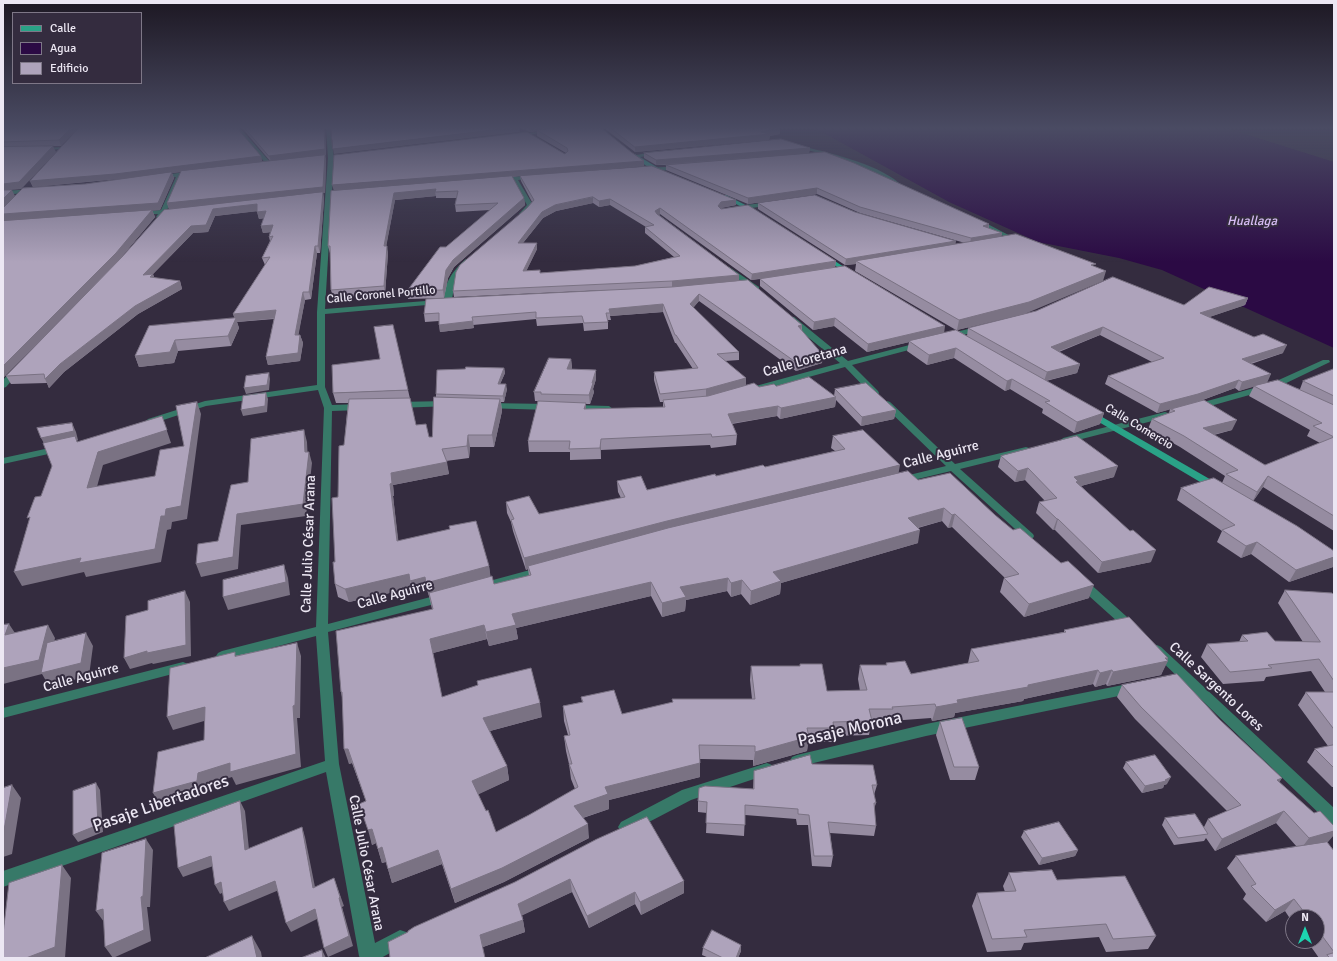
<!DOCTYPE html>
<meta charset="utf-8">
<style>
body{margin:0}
#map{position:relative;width:1337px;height:961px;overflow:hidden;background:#342c3f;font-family:Signika,sans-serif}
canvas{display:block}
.frame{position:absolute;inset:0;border:4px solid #ece7f3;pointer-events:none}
.legend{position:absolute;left:12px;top:12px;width:130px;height:72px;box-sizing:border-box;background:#342c3f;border:1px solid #7e7787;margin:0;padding:5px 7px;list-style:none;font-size:12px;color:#ece7f3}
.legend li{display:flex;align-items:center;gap:8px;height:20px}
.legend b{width:20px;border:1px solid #7e7787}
.north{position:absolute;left:1285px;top:909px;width:40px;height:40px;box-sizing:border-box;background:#342c3f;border:1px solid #7e7787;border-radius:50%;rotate:0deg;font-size:11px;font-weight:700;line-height:16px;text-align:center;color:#ece7f3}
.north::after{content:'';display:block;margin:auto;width:14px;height:18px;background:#1dd5b1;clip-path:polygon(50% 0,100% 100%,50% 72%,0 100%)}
</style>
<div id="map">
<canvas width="1337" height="961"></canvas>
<div class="frame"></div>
<ul class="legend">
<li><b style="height:5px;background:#2aa287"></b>Calle</li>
<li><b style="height:11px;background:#2b0a44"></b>Agua</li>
<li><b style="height:11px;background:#aea3bb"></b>Edificio</li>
</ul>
<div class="north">N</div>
</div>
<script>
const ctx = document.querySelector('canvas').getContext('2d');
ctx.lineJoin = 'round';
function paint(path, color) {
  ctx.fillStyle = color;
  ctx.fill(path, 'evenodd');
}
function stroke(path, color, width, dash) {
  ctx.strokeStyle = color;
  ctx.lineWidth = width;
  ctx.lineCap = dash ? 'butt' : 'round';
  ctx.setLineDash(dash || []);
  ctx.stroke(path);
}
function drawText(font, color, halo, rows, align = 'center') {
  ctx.font = font + ' Signika,sans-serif';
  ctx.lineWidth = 4;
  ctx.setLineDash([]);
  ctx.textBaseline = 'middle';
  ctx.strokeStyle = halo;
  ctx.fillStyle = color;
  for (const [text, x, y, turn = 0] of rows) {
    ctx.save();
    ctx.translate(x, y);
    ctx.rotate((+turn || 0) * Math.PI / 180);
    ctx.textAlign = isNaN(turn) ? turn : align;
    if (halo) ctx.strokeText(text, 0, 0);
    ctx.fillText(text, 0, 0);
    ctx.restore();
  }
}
const water = new Path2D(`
 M 807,128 L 1226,128 L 1334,162 L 1334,348 L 1162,270 L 1119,258 L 1038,242 L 949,202 L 822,132 Z`);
const lane = new Path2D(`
 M 658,151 L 661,153 L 660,154 L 634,158 L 631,156 Z`);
const street = new Path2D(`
 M 236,128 L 240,128 L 271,163 L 271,165 L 267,165 Z
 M 326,128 L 330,128 L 334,158 L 325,309 L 438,300 L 442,302 L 438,304 L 325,314 L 325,387 L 332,405 L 361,404 L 365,407 L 361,410 L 332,411 L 328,624 L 442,594 L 446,595 L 448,598 L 446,601 L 328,632 L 339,764 L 375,943 L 400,930 L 406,932 L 408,938 L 406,944 L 381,958 L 360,958 L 359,956 L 326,772 L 3,887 L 3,871 L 325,761 L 316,636 L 222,661 L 218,659 L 216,656 L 218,653 L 222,651 L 316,627 L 324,408 L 318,390 L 206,406 L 151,424 L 146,421 L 148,419 L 205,401 L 317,385 L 317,312 L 328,158 Z
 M 552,130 L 550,132 L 518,136 L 516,135 Z
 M 797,145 C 826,152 876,163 899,183 L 894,184 L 864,168 L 827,155 L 795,147 Z
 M 67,147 L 65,149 L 41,150 L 39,149 L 41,148 Z
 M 682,166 L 682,168 L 680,169 L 648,172 L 645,170 L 648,168 Z
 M 192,171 L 194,172 L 194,174 L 182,176 L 167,210 L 176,210 L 176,212 L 166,214 L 159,219 L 156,217 L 158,214 L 138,215 L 137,214 L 140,212 L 161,210 L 176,177 L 160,179 L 157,177 L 158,176 Z
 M 534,175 L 536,176 L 536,178 L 518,180 L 533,205 L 523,216 L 519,216 L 519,214 L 527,205 L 513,180 L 500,182 L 497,180 L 500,178 Z
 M 33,189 L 35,190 L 35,192 L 3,195 L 3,191 Z
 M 771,202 L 773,203 L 773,205 L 737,210 L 734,208 L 737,206 Z
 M 976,220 L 980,220 L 1018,240 L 1013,241 L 976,222 Z
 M 466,259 L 471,260 C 457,277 455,279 452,301 L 451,303 L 445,303 C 441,286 454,269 466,259 Z
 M 729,267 L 759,287 L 759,291 L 753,291 L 727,270 L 726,269 Z
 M 788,317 L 794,317 L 848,361 L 921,342 L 925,344 L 924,346 L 852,365 L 878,391 L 879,393 L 878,395 L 872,395 L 845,367 L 758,391 L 752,391 L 751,389 L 752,387 L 840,363 L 788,321 Z
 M 981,326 L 985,328 L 984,330 L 950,338 L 946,336 L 947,334 Z
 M 1323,360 L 1329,360 L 1330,362 L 1278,387 L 1196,410 L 1192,407 L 1193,405 L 1272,383 Z
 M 15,367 L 21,367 L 22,369 L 6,387 L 3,388 L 3,380 Z
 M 447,401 L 451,404 L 450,406 L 397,408 L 393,405 L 397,402 Z
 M 887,401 L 890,402 L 955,464 L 1026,447 L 1029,448 L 1031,450 L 1029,452 L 960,469 L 1033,534 L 1034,536 L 1033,538 L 1025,538 L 951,471 L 901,483 L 897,482 L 896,480 L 897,478 L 946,466 L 884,406 L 883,404 Z
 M 487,403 L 549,404 L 553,407 L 549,410 L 484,408 L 483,406 L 484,404 Z
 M 573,405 L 609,406 L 613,409 L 609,412 L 570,410 L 569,408 Z
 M 1165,412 L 1168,413 L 1170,415 L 1168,417 L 1066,443 L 1061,440 L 1063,438 Z
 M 59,446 L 64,449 L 62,451 L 3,464 L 3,458 Z
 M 541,567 L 545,568 L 547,571 L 545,574 L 486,590 L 482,589 L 480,586 L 482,583 Z
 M 1083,580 L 1087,581 L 1136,625 L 1138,628 L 1136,631 L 1132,632 L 1128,631 L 1079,587 L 1077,584 L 1079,581 Z
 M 1157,645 L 1161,647 L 1334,808 L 1334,825 L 1329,823 L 1153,653 L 1151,650 L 1153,647 Z
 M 183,662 L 188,664 L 189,667 L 188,670 L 3,718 L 3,708 Z
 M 1133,683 L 1138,684 L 1140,688 L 1138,692 L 1133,693 L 926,736 L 797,767 L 792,765 L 790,761 L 792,757 L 797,755 L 926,724 Z
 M 767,763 L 772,765 L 774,769 L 772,773 L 691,800 L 626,834 L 621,832 L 618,827 L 621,822 L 682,790 Z`);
const secondary = new Path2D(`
 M 631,154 L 635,154 L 665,172 L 662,174 L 653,170 L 631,156 Z
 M 722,195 L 726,195 L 759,212 L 754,213 L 722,197 Z
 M 823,256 L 827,256 L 855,274 L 850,275 L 823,258 Z
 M 1090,410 L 1220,485 L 1221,487 L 1220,489 L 1212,489 L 1087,415 L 1086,413 Z`);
const wall = new Path2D(`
 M 3,128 L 78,128 L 61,146 L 43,146 L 56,152 L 21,189 L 4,190 L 15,196 L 3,208 Z
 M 79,128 L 237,128 L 261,156 L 262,162 L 259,162 L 270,161 L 242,128 L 325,128 L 326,155 L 306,157 L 325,155 L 326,161 L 325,193 L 323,193 L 324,199 L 320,253 L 317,253 L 311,299 L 305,300 L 298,335 L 300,335 L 303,343 L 300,361 L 268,365 L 266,357 L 274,319 L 237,322 L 239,328 L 231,346 L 178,351 L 174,363 L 139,367 L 135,356 L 149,326 L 235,318 L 233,314 L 265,265 L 262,258 L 270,241 L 269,237 L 270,232 L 263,233 L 261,226 L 264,218 L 259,219 L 257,211 L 215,216 L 208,232 L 193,233 L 153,274 L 154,278 L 180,281 L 182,289 L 138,314 L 64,372 L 49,388 L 47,383 L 11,384 L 6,376 L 122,257 L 164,210 L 169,209 L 167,203 L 181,172 L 172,173 L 174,178 L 160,210 L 67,216 L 152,210 L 155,217 L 119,260 L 3,378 L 3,208 L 23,188 L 85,184 L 129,178 L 33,187 L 30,181 Z
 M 520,128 L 601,128 L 631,152 L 644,161 L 644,166 L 579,172 L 736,205 L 721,208 L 836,261 L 835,267 L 944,333 L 956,330 L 855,271 L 856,264 L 845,265 L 758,209 L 758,203 L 855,212 L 956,244 L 965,243 L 860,213 L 817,194 L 748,204 L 666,170 L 666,165 L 656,165 L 644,158 L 644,153 L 810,148 L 809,153 L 680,164 L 825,152 L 989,224 L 989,228 L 1002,233 L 1001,237 L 1027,313 L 957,330 L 967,336 L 968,328 L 1248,298 L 1245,305 L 1209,317 L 1283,353 L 1251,364 L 1267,383 L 1300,389 L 1303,381 L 1334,369 L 1334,531 L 1263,487 L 1253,501 L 1333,567 L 1289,582 L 1251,554 L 1241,558 L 1217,542 L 1222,531 L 1177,500 L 1181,488 L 1222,483 L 1225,476 L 1180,447 L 1148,429 L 1152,419 L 1169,413 L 1170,409 L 1157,413 L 1105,384 L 1108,376 L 1152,362 L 1100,335 L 1059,352 L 1080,364 L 1077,373 L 1046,381 L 1104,413 L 1100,424 L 1074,433 L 1042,413 L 1043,409 L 1010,389 L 1005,391 L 954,358 L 927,365 L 907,351 L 909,342 L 867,352 L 834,326 L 813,330 L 760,286 L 760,279 L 751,280 L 660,214 L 659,215 L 739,275 L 739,281 L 690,286 L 802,325 L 802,331 L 822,363 L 796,371 L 699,301 L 693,307 L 739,352 L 739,360 L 725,361 L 746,385 L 759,387 L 776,386 L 834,396 L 835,389 L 896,410 L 894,419 L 861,426 L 836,400 L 835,407 L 780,419 L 777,416 L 732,424 L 737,435 L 736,445 L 711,448 L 710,445 L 601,450 L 601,459 L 570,460 L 570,452 L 529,452 L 528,441 L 540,401 L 535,401 L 534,392 L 571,359 L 572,368 L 571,369 L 596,370 L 596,379 L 593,389 L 594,392 L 590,404 L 586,404 L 586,409 L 663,407 L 663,402 L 660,402 L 654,380 L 654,372 L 693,369 L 676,343 L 675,343 L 663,312 L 610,316 L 611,320 L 608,320 L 608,329 L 584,331 L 583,323 L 537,326 L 536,319 L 473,325 L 474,328 L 440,332 L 439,321 L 425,322 L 424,314 L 606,290 L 454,297 L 453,291 L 532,202 L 521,181 L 520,176 L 512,177 L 524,198 L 525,205 L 454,267 L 448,278 L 444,298 L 408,299 L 407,291 L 446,247 L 490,210 L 456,212 L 455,205 L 457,198 L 436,198 L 436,196 L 395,200 L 386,246 L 388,253 L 385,294 L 333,298 L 331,290 L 330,253 L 328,246 L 331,191 L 565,154 L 566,153 L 537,136 L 537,131 L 530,132 ZM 593,203 L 599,207 L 610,205 L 646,227 L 645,227 L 645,233 L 674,257 L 635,266 L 540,273 L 526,271 L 537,249 L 523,243 L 543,218 L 556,211 ZM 1254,386 L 1249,396 L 1310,430 L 1307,436 L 1320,443 L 1265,465 L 1214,435 L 1232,430 L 1200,401 L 1235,388 L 1239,391 Z
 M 604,128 L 779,128 L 780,134 L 770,136 L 769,140 L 635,152 Z
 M 504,368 L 505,373 L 500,384 L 507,389 L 504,402 L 501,402 L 502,411 L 494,447 L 470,447 L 469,458 L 446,461 L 449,474 L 393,485 L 394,496 L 393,496 L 398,541 L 489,566 L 490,576 L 494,584 L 529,576 L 528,569 L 526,570 L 513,531 L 511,522 L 507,513 L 506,502 L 539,514 L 621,498 L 618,492 L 617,481 L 647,490 L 765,467 L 835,451 L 831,448 L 833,436 L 898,473 L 918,480 L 995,515 L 1089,598 L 1024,617 L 1000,592 L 1004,578 L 1005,578 L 952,527 L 948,528 L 942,521 L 918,528 L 918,543 L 781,583 L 780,594 L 750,605 L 741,594 L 731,597 L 727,591 L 686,600 L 685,611 L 662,617 L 651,596 L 516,628 L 518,639 L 489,646 L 487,639 L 433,653 L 442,697 L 542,717 L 490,731 L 507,766 L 509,780 L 478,794 L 496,832 L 529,815 L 575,789 L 571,779 L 569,764 L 566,751 L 564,736 L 568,735 L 564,721 L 563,706 L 582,702 L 581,697 L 622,714 L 752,699 L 750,680 L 751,666 L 827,691 L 860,691 L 858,679 L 860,665 L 886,665 L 886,663 L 911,674 L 968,663 L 971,649 L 1064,632 L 1064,630 L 1168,658 L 1161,675 L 1107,686 L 1106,684 L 1095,687 L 1093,684 L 1024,699 L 1023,701 L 955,713 L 954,717 L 932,721 L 931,718 L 890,721 L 890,724 L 871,724 L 869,735 L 833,736 L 832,742 L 808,742 L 807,751 L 753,766 L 753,760 L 700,759 L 700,777 L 609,800 L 609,809 L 583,818 L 589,838 L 504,882 L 455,903 L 442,864 L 392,883 L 386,862 L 382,863 L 376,843 L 372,845 L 366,801 L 352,763 L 349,764 L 342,697 L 341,692 L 432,609 L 429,596 L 427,590 L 413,594 L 412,588 L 349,602 L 338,597 L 335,584 L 335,562 L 344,445 L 348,403 L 336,403 L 333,393 L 408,390 L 416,425 L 429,437 L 432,437 L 436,397 L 436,394 Z
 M 1001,456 L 1114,477 L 1081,486 L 1151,562 L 1098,573 L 1055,530 L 1053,530 L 1036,513 L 1039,502 L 1045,501 L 1025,480 L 1015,482 L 998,467 Z
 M 1285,590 L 1334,595 L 1334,787 L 1332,787 L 1307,762 L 1315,749 L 1328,746 L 1298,705 L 1306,692 L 1325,692 L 1311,671 L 1266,677 L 1264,681 L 1223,684 L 1201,657 L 1207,644 L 1239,642 L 1242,635 L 1275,641 L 1303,642 L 1278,603 Z
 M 1122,685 L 1220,720 L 1282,778 L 1279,782 L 1328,842 L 1327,842 L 1334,851 L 1334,958 L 1319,958 L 1307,941 L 1317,941 L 1317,917 L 1293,917 L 1293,923 L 1285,911 L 1266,922 L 1243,899 L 1246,894 L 1227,868 L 1236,856 L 1297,847 L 1276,823 L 1215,851 L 1206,838 L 1204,841 L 1174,845 L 1162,825 L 1165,818 L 1204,827 L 1208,819 L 1227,811 L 1135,719 L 1117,697 Z
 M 940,722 L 979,767 L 975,780 L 950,780 L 936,735 Z
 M 1126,762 L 1167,784 L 1164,785 L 1163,788 L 1142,793 L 1123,768 Z
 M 812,764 L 877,785 L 874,795 L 876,803 L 874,809 L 876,826 L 874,836 L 830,833 L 833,856 L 831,867 L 812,866 L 808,825 L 797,825 L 796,819 L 745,815 L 744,836 L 706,833 L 707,813 L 698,812 L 698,801 L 753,789 L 754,771 Z
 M 1024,831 L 1078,850 L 1075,856 L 1039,865 L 1021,837 Z
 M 597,839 L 684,893 L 641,915 L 635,904 L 589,928 L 572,892 L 522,915 L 525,932 L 483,947 L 390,958 L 515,882 Z
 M 1009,873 L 1057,880 L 1156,936 L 1148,949 L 1106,952 L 1099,937 L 1024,943 L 1021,950 L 987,952 L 972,906 L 977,893 L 1005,892 L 1003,886 Z
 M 741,945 L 741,951 L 738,958 L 709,958 L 702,955 L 703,948 Z`);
const shadedWall = new Path2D(`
 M 71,128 L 78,128 L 61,146 L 59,140 Z
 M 324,128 L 325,128 L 326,155 L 271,161 L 269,156 Z
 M 510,128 L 519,128 L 520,132 L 334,154 L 333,149 Z
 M 530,128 L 563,128 L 530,132 Z
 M 780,128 L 780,134 L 770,136 L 769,140 L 635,152 L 635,147 L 761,132 Z
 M 53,146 L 56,152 L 21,189 L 3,190 L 3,184 Z
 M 810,148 L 809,153 L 656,165 L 656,160 Z
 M 325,155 L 326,161 L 325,193 L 323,193 L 324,199 L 320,253 L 318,246 L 323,193 L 169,209 L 167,203 Z
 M 261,156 L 262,162 L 172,173 L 174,178 L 160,210 L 3,221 L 3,214 L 117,179 L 33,187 L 30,181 Z
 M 644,161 L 644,166 L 334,191 L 332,185 Z
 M 817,188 L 817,194 L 748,204 L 748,198 Z
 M 436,189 L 435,192 L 436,196 L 395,200 L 385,253 L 384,246 L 394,193 Z
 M 12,190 L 15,196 L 3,208 L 3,199 Z
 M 593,197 L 593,203 L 556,211 L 543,218 L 518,249 L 518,243 L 542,212 L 555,205 Z
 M 524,198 L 525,205 L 454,267 L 448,278 L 444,298 L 443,290 L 446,270 L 453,260 Z
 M 610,199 L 610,205 L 599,207 L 599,201 Z
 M 736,200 L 736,205 L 721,208 L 718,211 L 718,206 L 721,202 Z
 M 257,204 L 259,211 L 215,216 L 208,232 L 193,233 L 153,274 L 156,282 L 143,275 L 191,226 L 213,209 Z
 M 660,208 L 660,214 L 656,217 L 655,211 Z
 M 152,210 L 155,217 L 119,260 L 3,378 L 3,366 Z
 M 266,211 L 267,218 L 259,219 L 257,212 Z
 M 989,224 L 988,230 L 983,226 Z
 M 273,225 L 275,232 L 263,233 L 261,226 Z
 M 1002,233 L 1001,239 L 970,244 L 971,238 Z
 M 956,241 L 955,248 L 856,261 L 856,264 L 845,265 L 846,259 Z
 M 537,243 L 537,249 L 523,278 L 523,271 Z
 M 315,246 L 317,253 L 311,299 L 309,292 Z
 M 387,246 L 388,253 L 385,294 L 384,286 Z
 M 836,261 L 835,267 L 751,280 L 752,274 Z
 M 1106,271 L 1103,281 L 1027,313 L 957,330 L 959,320 Z
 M 739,275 L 739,281 L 672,288 L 672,281 Z
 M 180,281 L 182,289 L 138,314 L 64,372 L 49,388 L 45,379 L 60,364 L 135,306 Z
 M 303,292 L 305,300 L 297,343 L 295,335 Z
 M 699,294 L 699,301 L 690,312 L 690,304 Z
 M 1248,298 L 1245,305 L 1198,321 L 1200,313 Z
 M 663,304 L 663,312 L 610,316 L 610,313 L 609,309 Z
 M 276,310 L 278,318 L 237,322 L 239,328 L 231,346 L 228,336 L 235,320 L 233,314 Z
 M 835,318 L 834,326 L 813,330 L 814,322 Z
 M 473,321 L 474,328 L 440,332 L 439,325 Z
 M 802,325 L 801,333 L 798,326 Z
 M 945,326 L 944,334 L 867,352 L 868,344 Z
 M 1103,327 L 1100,335 L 1049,355 L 1051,347 Z
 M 300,335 L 303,343 L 300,361 L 268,365 L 266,357 Z
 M 175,340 L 178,351 L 174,363 L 139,367 L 135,356 Z
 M 1287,345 L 1283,353 L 1238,367 L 1242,359 Z
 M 956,348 L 954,358 L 927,365 L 929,355 Z
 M 823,355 L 822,363 L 796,371 L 797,363 Z
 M 571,359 L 572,368 L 568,378 L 567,369 Z
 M 1080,364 L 1077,373 L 1044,381 L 1047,372 Z
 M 504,368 L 505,373 L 498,389 L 498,384 Z
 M 596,370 L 596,379 L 593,389 L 594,392 L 590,404 L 589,395 Z
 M 269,373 L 270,379 L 269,390 L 246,394 L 244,388 Z
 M 1271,374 L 1267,383 L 1239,391 L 1242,382 Z
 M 746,378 L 746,386 L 706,398 L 706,389 Z
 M 1012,379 L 1010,389 L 1005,391 L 1007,381 Z
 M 1239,380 L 1235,388 L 1194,403 L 1157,413 L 1160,404 Z
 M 506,384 L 507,389 L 504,402 L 503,396 Z
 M 266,393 L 268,399 L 267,412 L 243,416 L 241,410 Z
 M 836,397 L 835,407 L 780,419 L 781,408 Z
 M 500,399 L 502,411 L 494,447 L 492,435 Z
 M 197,402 L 201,414 L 187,519 L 172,522 L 171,529 L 167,530 L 161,562 L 86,577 L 84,572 L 22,586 L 14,572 L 161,516 L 166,509 Z
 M 586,403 L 586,413 L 584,409 Z
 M 778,406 L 777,416 L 728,424 L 728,414 Z
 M 896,410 L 894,419 L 861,426 L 862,417 Z
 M 1104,413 L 1100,424 L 1074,433 L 1077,422 Z
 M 162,416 L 171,443 L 103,465 L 93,501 L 87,488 L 98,452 Z
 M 1237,420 L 1232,430 L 1199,438 L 1203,428 Z
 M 72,423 L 76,432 L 78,440 L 77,441 L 81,448 L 46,447 L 41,438 Z
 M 304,430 L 307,442 L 308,462 L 309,452 L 312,463 L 306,516 L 241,525 L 238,569 L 201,577 L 196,564 L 233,557 L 237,514 L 305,452 Z
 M 468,435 L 470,447 L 469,458 L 467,446 Z
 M 601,439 L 601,459 L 600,448 Z
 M 447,462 L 449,474 L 393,485 L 394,496 L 393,496 L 400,554 L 397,541 L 390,484 L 391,473 Z
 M 900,465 L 898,476 L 528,566 L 528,569 L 526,570 L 524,558 L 667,521 Z
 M 1118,466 L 1114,477 L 1077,487 L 1074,477 Z
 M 1028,468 L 1025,480 L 1015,482 L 1018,471 Z
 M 1268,476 L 1263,487 L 1252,503 L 1257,492 Z
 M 944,508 L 942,521 L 905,531 L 908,518 Z
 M 955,514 L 952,527 L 948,528 L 952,515 Z
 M 1057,519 L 1058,519 L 1055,530 L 1053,530 Z
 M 920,530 L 918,543 L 781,583 L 780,594 L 750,605 L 751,591 L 773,572 Z
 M 1257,542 L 1251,554 L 1241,558 L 1246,546 Z
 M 1156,550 L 1151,562 L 1098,573 L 1102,562 Z
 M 1334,557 L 1334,566 L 1333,567 L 1289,582 L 1296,570 Z
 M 284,565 L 288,578 L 290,595 L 228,610 L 223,597 Z
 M 489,566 L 491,579 L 429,596 L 426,583 Z
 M 409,574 L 412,588 L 349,602 L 345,589 Z
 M 425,577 L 427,590 L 413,594 L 410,581 Z
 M 728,578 L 727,591 L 686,600 L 685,611 L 662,617 L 662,603 L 680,587 Z
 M 742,580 L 741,594 L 731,597 L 731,583 Z
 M 651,582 L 651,596 L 516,628 L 518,639 L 489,646 L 486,632 L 512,614 Z
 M 1094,585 L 1089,598 L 1024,617 L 1029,604 Z
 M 185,591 L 190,602 L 191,656 L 153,664 L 152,663 L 130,669 L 124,658 Z
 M 9,624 L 17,636 L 5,635 Z
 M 48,625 L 55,638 L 48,671 L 86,633 L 93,646 L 89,676 L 49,686 L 42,674 L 3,684 L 3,668 Z
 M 484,625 L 487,639 L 433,653 L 430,639 Z
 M 297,643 L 301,656 L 300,718 L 297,718 L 301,767 L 236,785 L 232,777 L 204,786 L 204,794 L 160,805 L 153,793 L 198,773 L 293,706 Z
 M 1168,658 L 1166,662 L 1168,661 L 1161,675 L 1107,686 L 1113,672 Z
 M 1098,670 L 1093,684 L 1024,699 L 1023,701 L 955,713 L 954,717 L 932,721 L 936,707 L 957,700 Z
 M 1112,670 L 1106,684 L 1095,687 L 1100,673 Z
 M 540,703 L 542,717 L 486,732 L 483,718 Z
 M 205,707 L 211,719 L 173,730 L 167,717 Z
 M 809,737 L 807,751 L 753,766 L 755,752 Z
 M 344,749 L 348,749 L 352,763 L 349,764 Z
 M 700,763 L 700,777 L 609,800 L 609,809 L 576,820 L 574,806 L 605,787 Z
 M 507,766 L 509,780 L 475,796 L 472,781 Z
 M 1171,777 L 1167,784 L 1164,785 L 1163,788 L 1142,793 L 1145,786 Z
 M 1282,778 L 1274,790 L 1277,780 Z
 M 96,783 L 100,790 L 103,832 L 78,842 L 73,835 Z
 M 12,785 L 21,798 L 12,854 L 3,857 L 3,836 Z
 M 240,801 L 245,811 L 250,859 L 245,850 Z
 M 1284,811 L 1276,823 L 1215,851 L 1222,839 Z
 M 588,824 L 589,838 L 504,882 L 455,903 L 451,889 Z
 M 302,827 L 305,837 L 317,897 L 313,888 Z
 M 372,829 L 376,843 L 372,845 L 368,830 Z
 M 1334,831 L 1334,835 L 1328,842 L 1300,850 L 1309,838 Z
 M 146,839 L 153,850 L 150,907 L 147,907 L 151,941 L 113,958 L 105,947 Z
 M 382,847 L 387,861 L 382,863 L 378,849 Z
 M 438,850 L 442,864 L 392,883 L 388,869 Z
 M 1078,850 L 1075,856 L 1039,865 L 1042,858 Z
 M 211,856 L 216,865 L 183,877 L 178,868 Z
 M 62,865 L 71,878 L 65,958 L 26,958 Z
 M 334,878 L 344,906 L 342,907 L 353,946 L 328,957 L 324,948 Z
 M 570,879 L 572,892 L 521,916 L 518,904 Z
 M 275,881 L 279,890 L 229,911 L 224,902 Z
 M 684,881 L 684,893 L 641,915 L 640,902 Z
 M 221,882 L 226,891 L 220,894 L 215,885 Z
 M 635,892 L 635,904 L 589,928 L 587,916 Z
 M 1294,899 L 1285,911 L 1266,922 L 1275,910 Z
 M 103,909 L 104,922 L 96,911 Z
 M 315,909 L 319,918 L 291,932 L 286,923 Z
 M 523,920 L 525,932 L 483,947 L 480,935 Z
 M 252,936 L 261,952 L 262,958 L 257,958 Z
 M 741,945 L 741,951 L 738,958 L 736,958 Z
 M 322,950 L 326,958 L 323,958 Z`);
const building = new Path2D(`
 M 3,128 L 71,128 L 59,140 L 3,142 Z
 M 79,128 L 237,128 L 261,156 L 115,174 L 30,181 Z
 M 245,128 L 324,128 L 325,149 L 269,156 Z
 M 331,128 L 510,128 L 333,149 Z
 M 556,128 L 601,128 L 631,152 L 644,161 L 332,185 L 334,155 L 527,132 L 565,154 L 568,151 L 567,148 L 537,130 Z
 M 611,128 L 780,128 L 761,132 L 770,134 L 635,147 Z
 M 781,139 L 810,148 L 656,160 L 644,153 Z
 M 53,146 L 19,182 L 3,184 L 3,147 Z
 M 825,152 L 854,163 L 989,224 L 983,226 L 1002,233 L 971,238 L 860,207 L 817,188 L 748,198 L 666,165 Z
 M 325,155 L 323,187 L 167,203 L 181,171 Z
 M 652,166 L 736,200 L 721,202 L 718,206 L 721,209 L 748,205 L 836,261 L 752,274 L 660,208 L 655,211 L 657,214 L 739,275 L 672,281 L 453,291 L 456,272 L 460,265 L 527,208 L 534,200 L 520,176 ZM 593,197 L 599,201 L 610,199 L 654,225 L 645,227 L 680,256 L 635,266 L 540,273 L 540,270 L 523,271 L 537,243 L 518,243 L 542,212 L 555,205 Z
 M 172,172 L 158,203 L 3,214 L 3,208 L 23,188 L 85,184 Z
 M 512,176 L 524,198 L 453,260 L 446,270 L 443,290 L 407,291 L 440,247 L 446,247 L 498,203 L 455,205 L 458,191 L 435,192 L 436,189 L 394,193 L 384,246 L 387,246 L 384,286 L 331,290 L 330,246 L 328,246 L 331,191 Z
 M 3,190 L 12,190 L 3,199 Z
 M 323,192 L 318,246 L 315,246 L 309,292 L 303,292 L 295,335 L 300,335 L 298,353 L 266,357 L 276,310 L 233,314 L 270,257 L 262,258 L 273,236 L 269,237 L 273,225 L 261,226 L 266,211 L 257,212 L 257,204 L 213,209 L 206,225 L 191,226 L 143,275 L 153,274 L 150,277 L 180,281 L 135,306 L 60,364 L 45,379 L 44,374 L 6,376 L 122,257 L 164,210 Z
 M 815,195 L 855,212 L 956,241 L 846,259 L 758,203 Z
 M 152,210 L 116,253 L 3,366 L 3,221 Z
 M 1016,234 L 1096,264 L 1091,265 L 1106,271 L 1029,302 L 959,320 L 856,261 Z
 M 845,266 L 945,326 L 868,344 L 835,318 L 814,322 L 760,279 Z
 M 1113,277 L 1184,305 L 1209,287 L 1248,298 L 1200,313 L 1254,337 L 1263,334 L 1287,345 L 1242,359 L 1271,374 L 1242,382 L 1239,380 L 1198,394 L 1160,404 L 1108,376 L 1164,358 L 1103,327 L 1051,347 L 1080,364 L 1047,372 L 968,328 L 1036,311 Z
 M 748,280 L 802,325 L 798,326 L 823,355 L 797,363 L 699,294 L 690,304 L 739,352 L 717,354 L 746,378 L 706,389 L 660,394 L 654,372 L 698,368 L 676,335 L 675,335 L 663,304 L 609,309 L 610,313 L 606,313 L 608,322 L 584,323 L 582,316 L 536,318 L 536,312 L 472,317 L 473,321 L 439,325 L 439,313 L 424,314 L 426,299 L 672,287 Z
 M 236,318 L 228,336 L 175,340 L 170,352 L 135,356 L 149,326 Z
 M 393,325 L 408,390 L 333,393 L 332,365 L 380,359 L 374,327 Z
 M 956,330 L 1104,413 L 1077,422 L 1045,402 L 1050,401 L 1012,379 L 1007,381 L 956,348 L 929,355 L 909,341 Z
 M 549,358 L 571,359 L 567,369 L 596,370 L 592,383 L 593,383 L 589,395 L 541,394 L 541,392 L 534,392 Z
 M 466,367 L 504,368 L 498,384 L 506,384 L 503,396 L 436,394 L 437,370 L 465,369 Z
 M 1334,369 L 1334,396 L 1303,381 Z
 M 269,373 L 267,385 L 244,388 L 246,376 Z
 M 809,377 L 836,397 L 781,408 L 778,406 L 728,414 L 737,435 L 712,437 L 711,434 L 601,439 L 600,448 L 569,449 L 570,441 L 528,441 L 538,401 L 586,403 L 584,409 L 665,407 L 663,400 L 708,396 L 754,383 L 759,387 L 774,384 L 776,386 Z
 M 1278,380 L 1334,405 L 1334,516 L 1268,476 L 1257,492 L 1226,474 L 1238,470 L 1184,436 L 1152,419 L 1175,411 L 1171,409 L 1204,400 L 1237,420 L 1203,428 L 1265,465 L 1334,437 L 1313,426 L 1322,423 L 1254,386 Z
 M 866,383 L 896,410 L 862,417 L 835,389 Z
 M 266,393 L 265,406 L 241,410 L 243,396 Z
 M 434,397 L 500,399 L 492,435 L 468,435 L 467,446 L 442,449 L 447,462 L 391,473 L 392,483 L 390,484 L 397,541 L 450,529 L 449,526 L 476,521 L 489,566 L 426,583 L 425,577 L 410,581 L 409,574 L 345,589 L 335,584 L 333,562 L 335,562 L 332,498 L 338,497 L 339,446 L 344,445 L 349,399 L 410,398 L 416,425 L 426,424 L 429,437 L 432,437 Z
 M 197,402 L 181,506 L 166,509 L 165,516 L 161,516 L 155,549 L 79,563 L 81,558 L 14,572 L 30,517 L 27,518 L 35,497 L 41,496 L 52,466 L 43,443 L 75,436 L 77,442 L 162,416 L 167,430 L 98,452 L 87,488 L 155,476 L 160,450 L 184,446 L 176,406 Z
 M 72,423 L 74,431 L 41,438 L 37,428 Z
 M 304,430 L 305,452 L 309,452 L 303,504 L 237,514 L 233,557 L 196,564 L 198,544 L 218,541 L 231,485 L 248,482 L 251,439 Z
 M 863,430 L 900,465 L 667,521 L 524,558 L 511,520 L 514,519 L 506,502 L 529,496 L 539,514 L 625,497 L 617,481 L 641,476 L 647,490 L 715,474 L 716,476 L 763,465 L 765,467 L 845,449 L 833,436 Z
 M 1077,436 L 1118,466 L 1074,477 L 1078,481 L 1076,482 L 1130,531 L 1133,530 L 1156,550 L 1102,562 L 1058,519 L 1057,519 L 1039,502 L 1057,498 L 1028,468 L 1018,471 L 1001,456 Z
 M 908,471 L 918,480 L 950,473 L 995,515 L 1013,530 L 1020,528 L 1061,563 L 1068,561 L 1094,585 L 1029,604 L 1004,578 L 1019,574 L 955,514 L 952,515 L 944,508 L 908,518 L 920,530 L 773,572 L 781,581 L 751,591 L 742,580 L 731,583 L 728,578 L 680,587 L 686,597 L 662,603 L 651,582 L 512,614 L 516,625 L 486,632 L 484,625 L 430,639 L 442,697 L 478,685 L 477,681 L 531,668 L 540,703 L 483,718 L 507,766 L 472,781 L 486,811 L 488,810 L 496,832 L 529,815 L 578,787 L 569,764 L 572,764 L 564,736 L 570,735 L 563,706 L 583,702 L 581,697 L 614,690 L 622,714 L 673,702 L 672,699 L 755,699 L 751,666 L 800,666 L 800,664 L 822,664 L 827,691 L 867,690 L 860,665 L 887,665 L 886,663 L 905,661 L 911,674 L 979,661 L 971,649 L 1066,632 L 1064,630 L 1129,617 L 1168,658 L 1165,658 L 1168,661 L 1113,672 L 1112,670 L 1100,673 L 1098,670 L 1028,685 L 1028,687 L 957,700 L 958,703 L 936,707 L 935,704 L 892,707 L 893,709 L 869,709 L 872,721 L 833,722 L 834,728 L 807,728 L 809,737 L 755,752 L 755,746 L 699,745 L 700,763 L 605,787 L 608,794 L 574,806 L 588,824 L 502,868 L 451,889 L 438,850 L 388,869 L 382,847 L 378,849 L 372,829 L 368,830 L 359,804 L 366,801 L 348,749 L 344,749 L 342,692 L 341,692 L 336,631 L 433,609 L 429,593 L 492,576 L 494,584 L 531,575 L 528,566 L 668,528 Z
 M 1214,478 L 1297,526 L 1334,551 L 1334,557 L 1296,570 L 1257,542 L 1246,546 L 1222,530 L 1235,525 L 1181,488 Z
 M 284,565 L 286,582 L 223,597 L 223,580 Z
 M 1285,590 L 1332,593 L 1334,595 L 1334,681 L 1319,659 L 1268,665 L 1272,668 L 1230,672 L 1207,644 L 1248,641 L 1242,635 L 1267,632 L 1275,641 L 1320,642 Z
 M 185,591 L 186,645 L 147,653 L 147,651 L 124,658 L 126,616 L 148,610 L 148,601 Z
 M 9,624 L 5,635 L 48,625 L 39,660 L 3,668 L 3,625 Z
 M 86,633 L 81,663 L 41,673 L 47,643 Z
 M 297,643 L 295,705 L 293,706 L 296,754 L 230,772 L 230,763 L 198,773 L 197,781 L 153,793 L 158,752 L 204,740 L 205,707 L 167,717 L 170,668 L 235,652 L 235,656 Z
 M 1177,674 L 1220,720 L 1282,778 L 1277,780 L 1314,813 L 1320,811 L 1334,826 L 1334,831 L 1309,838 L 1284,811 L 1222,839 L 1208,819 L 1241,805 L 1141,707 L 1122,685 Z
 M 1306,692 L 1334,692 L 1334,729 Z
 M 962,718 L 979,767 L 954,767 L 940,722 Z
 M 1334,745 L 1334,768 L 1315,749 Z
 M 810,755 L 812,764 L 873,765 L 877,785 L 872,785 L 876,803 L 874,803 L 876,826 L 828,822 L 833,856 L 814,856 L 809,815 L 798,814 L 798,809 L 745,805 L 745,825 L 706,823 L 707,802 L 698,801 L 699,788 L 705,786 L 754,789 L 754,771 Z
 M 1155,755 L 1171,777 L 1165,780 L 1166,781 L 1145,786 L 1126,762 Z
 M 96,783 L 98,825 L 73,835 L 73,791 Z
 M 12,785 L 3,836 L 3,788 Z
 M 240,801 L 245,850 L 302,827 L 313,888 L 334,878 L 340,897 L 339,898 L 349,936 L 324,948 L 315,909 L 286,923 L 275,881 L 224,902 L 221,882 L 215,885 L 211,856 L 178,868 L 174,825 Z
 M 1195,814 L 1208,834 L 1178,838 L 1165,818 Z
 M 647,817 L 684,881 L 640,902 L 635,892 L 587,916 L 570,879 L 518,904 L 523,920 L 480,935 L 485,958 L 390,958 L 388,942 L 408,932 L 408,931 L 414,927 L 515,882 L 597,839 Z
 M 1059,822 L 1078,850 L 1042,858 L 1024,831 Z
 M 146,839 L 143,896 L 141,897 L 144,930 L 105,947 L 103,909 L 96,911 L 102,853 Z
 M 1327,842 L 1334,851 L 1334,952 L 1317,929 L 1317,917 L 1308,917 L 1294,899 L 1275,910 L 1251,886 L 1256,884 L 1236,856 Z
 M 62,865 L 55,947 L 26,958 L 3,958 L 3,934 L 9,883 Z
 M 1052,870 L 1057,880 L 1125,876 L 1156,936 L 1113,939 L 1106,924 L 1024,930 L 1027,937 L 992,939 L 977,893 L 1016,891 L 1009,873 Z
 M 712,930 L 741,945 L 736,958 L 723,958 L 703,948 Z
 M 252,936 L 257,958 L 205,958 Z
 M 322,950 L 323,958 L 301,958 Z
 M 1334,953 L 1334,958 L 1330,958 L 1327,955 Z`);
const farStreetnames = [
 ["Calle Coronel Portillo",381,295,-5],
 ["Calle Comercio",1139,427,31]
];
const farWaternames = [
 ["Huallaga",1252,222]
];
const streetNames = [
 ["Calle Loretana",805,361,-16],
 ["Calle Aguirre",941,455,-14],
 ["Calle Julio César Arana",309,544,-88],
 ["Calle Aguirre",395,595,-15],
 ["Calle Aguirre",81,678,-15],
 ["Calle Sargento Lores",1216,687,43],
 ["Calle Julio César Arana",366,863,79]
];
const nearStreetnames = [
 ["Pasaje Morona",850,730,-13],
 ["Pasaje Libertadores",161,804,-19]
];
paint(water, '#2b0a44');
paint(lane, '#377968');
paint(street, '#377968');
paint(secondary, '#2aa287');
paint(wall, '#968ca1');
paint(shadedWall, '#7a7283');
paint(building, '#aea3bb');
stroke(building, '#7a7283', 1);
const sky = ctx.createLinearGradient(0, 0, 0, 262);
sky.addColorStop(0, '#1d1823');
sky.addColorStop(0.49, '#4a4b63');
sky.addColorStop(1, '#4a4b6300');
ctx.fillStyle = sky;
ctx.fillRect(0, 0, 1337, 262);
drawText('12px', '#ece7f3', '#342c3f', farStreetnames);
drawText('italic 13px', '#d5bcf3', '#342c3f', farWaternames);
drawText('14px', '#ece7f3', '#342c3f', streetNames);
drawText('17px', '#ece7f3', '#342c3f', nearStreetnames);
</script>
